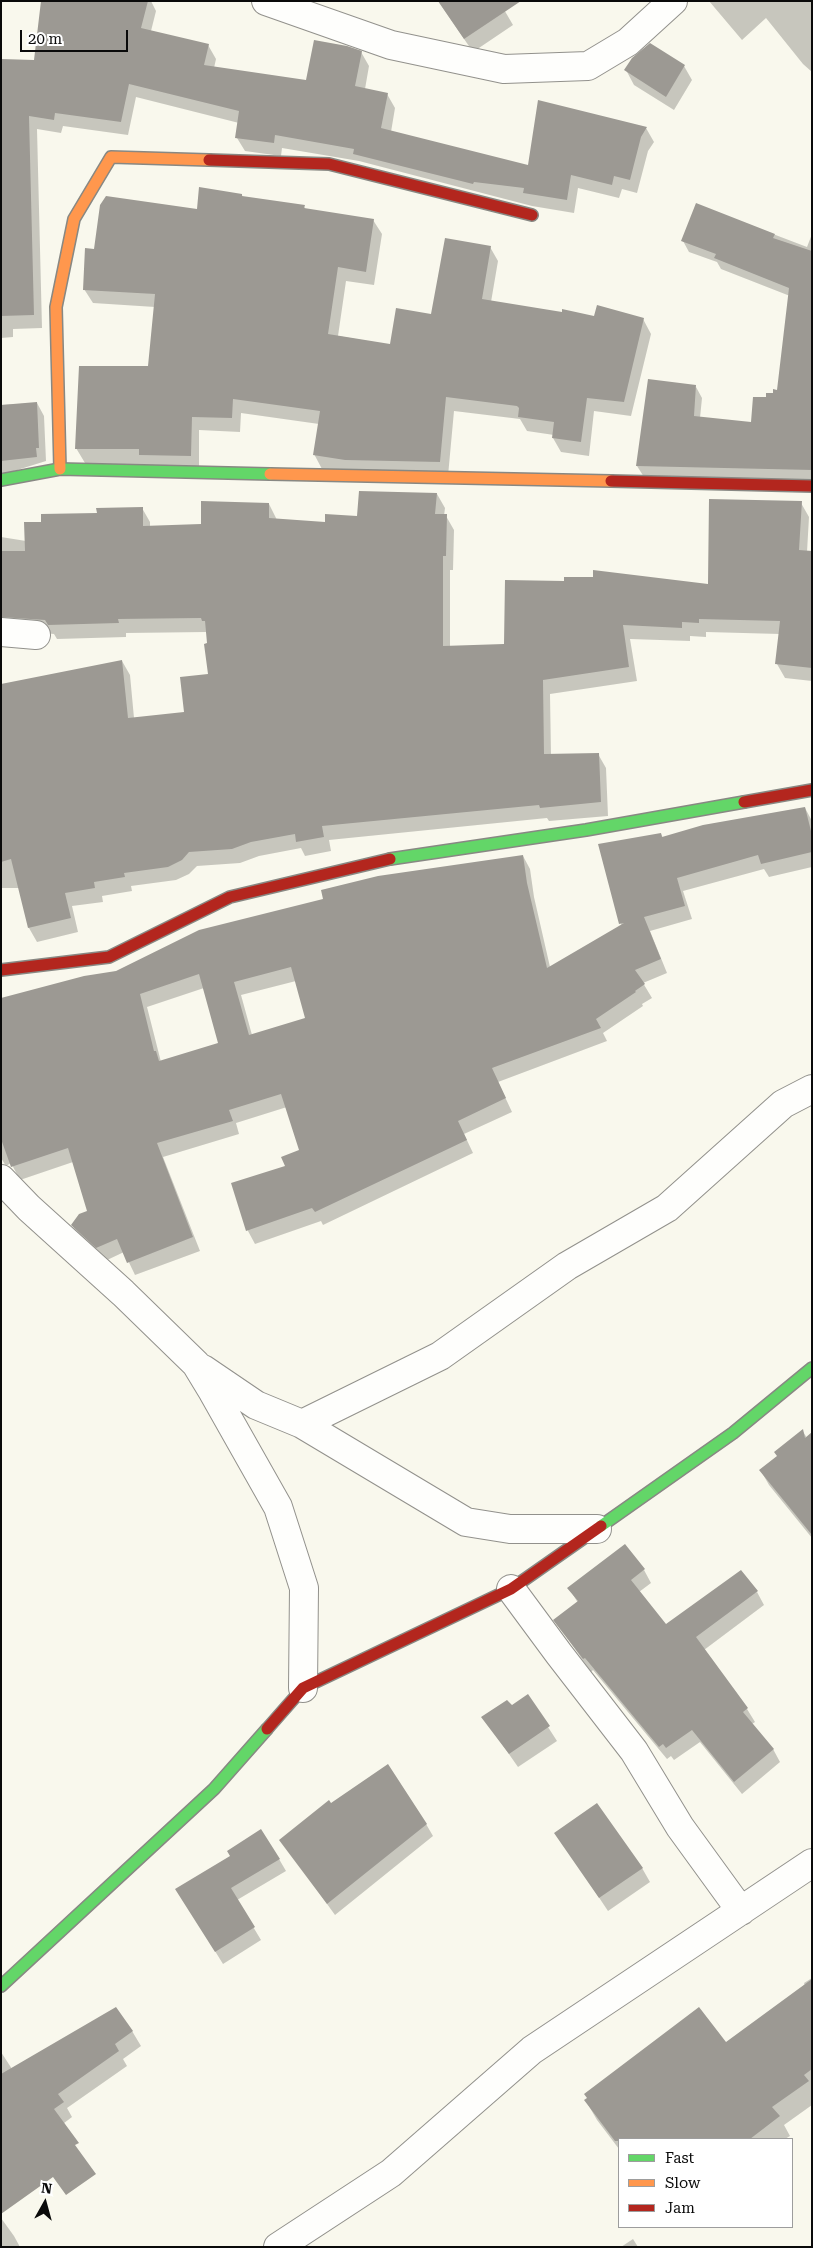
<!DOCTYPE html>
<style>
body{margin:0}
#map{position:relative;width:813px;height:2248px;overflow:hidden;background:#f9f8ed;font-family:"Roboto Serif",serif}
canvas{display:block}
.frame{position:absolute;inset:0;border:2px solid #0a0a0a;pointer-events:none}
.legend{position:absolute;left:618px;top:2138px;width:175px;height:90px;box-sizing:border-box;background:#fff;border:1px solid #9d9d9d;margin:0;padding:6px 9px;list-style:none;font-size:15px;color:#0a0a0a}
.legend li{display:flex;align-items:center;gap:10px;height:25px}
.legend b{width:25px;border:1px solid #9d9d9d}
.north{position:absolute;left:20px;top:2178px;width:50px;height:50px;-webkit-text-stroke:4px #fff;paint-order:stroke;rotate:7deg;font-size:14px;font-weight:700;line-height:20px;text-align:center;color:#0a0a0a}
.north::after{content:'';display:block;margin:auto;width:18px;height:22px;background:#0a0a0a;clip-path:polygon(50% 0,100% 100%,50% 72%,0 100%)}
.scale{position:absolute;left:20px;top:30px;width:108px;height:22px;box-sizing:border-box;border:2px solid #0a0a0a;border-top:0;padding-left:6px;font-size:15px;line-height:18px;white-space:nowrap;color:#0a0a0a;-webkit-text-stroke:4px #fff;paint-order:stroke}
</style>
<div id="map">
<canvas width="813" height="2248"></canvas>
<div class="frame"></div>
<ul class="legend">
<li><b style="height:6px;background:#63d668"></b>Fast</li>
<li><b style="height:6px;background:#ff974d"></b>Slow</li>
<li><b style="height:6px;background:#b3261e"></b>Jam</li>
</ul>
<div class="north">N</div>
<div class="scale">20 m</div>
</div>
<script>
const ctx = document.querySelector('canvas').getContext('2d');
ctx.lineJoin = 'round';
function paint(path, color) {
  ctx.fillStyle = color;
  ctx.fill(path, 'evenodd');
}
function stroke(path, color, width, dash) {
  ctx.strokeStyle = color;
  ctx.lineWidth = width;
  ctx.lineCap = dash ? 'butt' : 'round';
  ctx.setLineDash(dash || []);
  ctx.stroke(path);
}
const shadow = new Path2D(`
 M 42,1 L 151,1 L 156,11 L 151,31 L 208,45 L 216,59 L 214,68 L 307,81 L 361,52 L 369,66 L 365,89 L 387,94 L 395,108 L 391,132 L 529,167 L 646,128 L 654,142 L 648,151 L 637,193 L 622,189 L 619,198 L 578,188 L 574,213 L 532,206 L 359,161 L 282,148 L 281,156 L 245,151 L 237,138 L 239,123 L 136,97 L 128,135 L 63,126 L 61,133 L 37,129 L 42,328 L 13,329 L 13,337 L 1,338 L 1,60 L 35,61 Z
 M 438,1 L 499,1 L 513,25 L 473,52 Z
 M 709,1 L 812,1 L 812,72 L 803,64 L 766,18 L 742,40 Z
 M 650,45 L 684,66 L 692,80 L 674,110 L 634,85 L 626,70 Z
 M 242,195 L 243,198 L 304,206 L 306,210 L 373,220 L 382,234 L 374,285 L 346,281 L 338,336 L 391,345 L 432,315 L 490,247 L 498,261 L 491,302 L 595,318 L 643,319 L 651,334 L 631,416 L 594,411 L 589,456 L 561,452 L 553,438 L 554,435 L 527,431 L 520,419 L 454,411 L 448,476 L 322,469 L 314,454 L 319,424 L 241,413 L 240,432 L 199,430 L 199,470 L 85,463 L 76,448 L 149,367 L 155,307 L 93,303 L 84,289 L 95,250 Z
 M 697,205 L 807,247 L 812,234 L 812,481 L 644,477 L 637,466 L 696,387 L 702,398 L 700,418 L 752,423 L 767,399 L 778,391 L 790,296 L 721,269 L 717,262 L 689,252 L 683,241 Z
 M 37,403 L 44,416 L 46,461 L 1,475 L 1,405 Z
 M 437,494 L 445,508 L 444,516 L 446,516 L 454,530 L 453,570 L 450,570 L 450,647 L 505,645 L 709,585 L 801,503 L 809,517 L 807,552 L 812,552 L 812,681 L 785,678 L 777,664 L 780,634 L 706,632 L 706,637 L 690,636 L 690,641 L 630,639 L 637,681 L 550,694 L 551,756 L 598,754 L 606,768 L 608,816 L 549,821 L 547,818 L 329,840 L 331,851 L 305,856 L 301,848 L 259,856 L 240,863 L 197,866 L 189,874 L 176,880 L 131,886 L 132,891 L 102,896 L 103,902 L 72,906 L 78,932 L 37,942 L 29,928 L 20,888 L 1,888 L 1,685 L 122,661 L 130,675 L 134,718 L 186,713 L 209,675 L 209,644 L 207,632 L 126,633 L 126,637 L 57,639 L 54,634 L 11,630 L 1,633 L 1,537 L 26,541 L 43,523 L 142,508 L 150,522 L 150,527 L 202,525 L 269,504 L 277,520 L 326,523 L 359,517 Z
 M 805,808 L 812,821 L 812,867 L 769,877 L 764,869 L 683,891 L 692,919 L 650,931 L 667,973 L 643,983 L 652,998 L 642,1004 L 643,1006 L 603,1033 L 607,1041 L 498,1082 L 512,1112 L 464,1134 L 473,1153 L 323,1225 L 321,1221 L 255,1244 L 248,1231 L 233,1184 L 287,1167 L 301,1150 L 287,1107 L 236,1123 L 239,1134 L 163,1157 L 200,1251 L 135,1275 L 124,1252 L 105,1261 L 80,1238 L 72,1225 L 89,1211 L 73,1162 L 20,1180 L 11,1163 L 6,1166 L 1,1158 L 1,1004 L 523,856 L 530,869 L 534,897 L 550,967 L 622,926 L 621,924 L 661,834 L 663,838 ZM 296,981 L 307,1019 L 252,1035 L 241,995 ZM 204,988 L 220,1044 L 161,1062 L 147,1007 Z
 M 802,1430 L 807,1438 L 812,1434 L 812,1538 L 769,1485 L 761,1471 L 778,1457 Z
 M 644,1570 L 651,1583 L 639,1592 L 666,1625 L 757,1592 L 764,1605 L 704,1650 L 747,1709 L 755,1722 L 752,1724 L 773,1749 L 780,1762 L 742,1794 L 700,1742 L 674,1760 L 671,1756 L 667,1759 L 593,1670 L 591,1672 L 555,1620 L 578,1603 L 569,1588 Z
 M 528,1696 L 557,1741 L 518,1767 L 483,1717 L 511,1707 Z
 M 331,1804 L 426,1824 L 433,1836 L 335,1915 L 281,1840 Z
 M 556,1833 L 642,1868 L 650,1882 L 608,1911 Z
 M 279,1859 L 286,1871 L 237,1900 L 261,1940 L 223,1964 L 184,1901 Z
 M 812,1978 L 812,2105 L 784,2125 L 790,2136 L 785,2139 L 619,2139 L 619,2149 L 597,2120 L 586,2101 L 726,2044 L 805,1986 L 804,1983 Z
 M 132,2031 L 141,2046 L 123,2059 L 127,2066 L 67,2108 L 72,2117 L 1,2171 L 1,2052 L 12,2069 Z
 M 1,2218 L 14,2236 L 20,2247 L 1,2247 Z
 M 633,2239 L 638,2247 L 621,2247 Z`);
const building = new Path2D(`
 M 41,1 L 148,1 L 141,28 L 209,44 L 204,65 L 306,80 L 314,40 L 347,46 L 362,51 L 355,86 L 388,93 L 381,128 L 528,165 L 538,100 L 647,127 L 641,137 L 630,180 L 614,176 L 612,185 L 571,175 L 567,200 L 523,193 L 524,188 L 474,182 L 473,184 L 353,154 L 354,149 L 275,135 L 274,143 L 235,138 L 239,111 L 129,84 L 121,122 L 55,113 L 54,120 L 29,116 L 34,315 L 1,316 L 1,59 L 34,60 Z
 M 438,1 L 521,1 L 464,39 Z
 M 650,43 L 685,65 L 666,97 L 624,70 L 632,58 Z
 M 199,187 L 242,194 L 242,196 L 305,205 L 304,208 L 374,219 L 366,272 L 338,267 L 328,334 L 390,344 L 396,308 L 431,314 L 445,238 L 491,246 L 482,299 L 562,312 L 562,309 L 594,316 L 597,305 L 644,318 L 624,402 L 587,398 L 581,442 L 552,438 L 554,422 L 518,417 L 519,408 L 517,406 L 446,397 L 440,462 L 345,460 L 313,455 L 320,411 L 233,399 L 232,418 L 192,417 L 191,456 L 139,455 L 139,449 L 75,449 L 79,366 L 148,366 L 155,294 L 83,290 L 85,248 L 94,249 L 100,205 L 106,196 L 197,209 Z
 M 696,203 L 775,234 L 773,238 L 812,251 L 812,470 L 636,466 L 648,379 L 696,385 L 694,416 L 751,422 L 753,397 L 766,397 L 766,393 L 773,393 L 773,389 L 777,390 L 789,288 L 714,258 L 716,254 L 681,241 Z
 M 37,402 L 39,448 L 36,448 L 37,457 L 1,461 L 1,405 Z
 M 359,491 L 437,493 L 435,514 L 447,514 L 446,556 L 443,556 L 443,646 L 504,644 L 505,580 L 564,581 L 564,577 L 593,577 L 593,570 L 708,584 L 709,499 L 802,501 L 799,550 L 812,551 L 812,668 L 775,664 L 780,621 L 699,619 L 699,623 L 682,622 L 682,628 L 623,625 L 629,667 L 543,680 L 544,754 L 599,753 L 601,802 L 540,808 L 539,805 L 322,826 L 324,837 L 296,842 L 295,834 L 251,842 L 232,849 L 189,852 L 182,860 L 168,867 L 124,873 L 125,877 L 94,882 L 95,888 L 65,893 L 71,918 L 28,928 L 11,859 L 1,862 L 1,684 L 122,660 L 128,718 L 184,712 L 180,677 L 208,674 L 204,644 L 207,643 L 205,621 L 202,621 L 201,618 L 118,619 L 119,623 L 48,625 L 45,620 L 1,617 L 1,551 L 25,551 L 24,522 L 41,522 L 41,514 L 97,513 L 96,508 L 143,507 L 143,526 L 201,524 L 201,501 L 269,503 L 269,518 L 325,522 L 325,514 L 357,516 Z
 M 805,807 L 812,835 L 812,852 L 761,864 L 758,855 L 677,878 L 685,906 L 644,917 L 661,959 L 635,970 L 645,984 L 635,991 L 636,992 L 596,1019 L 601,1028 L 492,1068 L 506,1098 L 458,1121 L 467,1140 L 315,1212 L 312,1208 L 246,1231 L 231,1183 L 285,1166 L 281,1157 L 299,1150 L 281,1094 L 229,1110 L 233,1121 L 157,1143 L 193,1237 L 127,1263 L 117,1239 L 96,1248 L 71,1225 L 79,1214 L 87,1211 L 68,1148 L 11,1167 L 1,1139 L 1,998 L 84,976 L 116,971 L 199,930 L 323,899 L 321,890 L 378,876 L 523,855 L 527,883 L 547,968 L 624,923 L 619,924 L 598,844 L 661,833 L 662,837 L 703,825 ZM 291,967 L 305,1018 L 249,1035 L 234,982 ZM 199,974 L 218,1043 L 159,1061 L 156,1051 L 154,1051 L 140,994 Z
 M 803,1429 L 805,1438 L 812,1432 L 812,1535 L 759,1470 L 777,1456 L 774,1452 Z
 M 625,1544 L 645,1569 L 631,1580 L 666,1624 L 741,1570 L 758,1591 L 696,1637 L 748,1708 L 743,1712 L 774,1749 L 734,1782 L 692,1730 L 666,1748 L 663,1744 L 659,1747 L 585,1658 L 583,1659 L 553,1620 L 578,1601 L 567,1588 Z
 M 528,1694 L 550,1726 L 509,1754 L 481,1717 L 507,1700 L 512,1705 Z
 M 388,1764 L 427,1824 L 327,1904 L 279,1840 L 329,1800 L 331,1803 Z
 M 597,1803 L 643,1868 L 599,1898 L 554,1833 Z
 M 261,1829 L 280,1859 L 231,1888 L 255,1927 L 215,1952 L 175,1889 L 230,1856 L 227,1851 Z
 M 812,1979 L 812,2069 L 804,2075 L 809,2081 L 772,2107 L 780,2116 L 750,2139 L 615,2141 L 584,2100 L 587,2098 L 584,2094 L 699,2007 L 726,2042 Z
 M 116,2007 L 133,2031 L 115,2044 L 119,2051 L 58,2094 L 64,2102 L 54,2109 L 79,2143 L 75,2145 L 96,2174 L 66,2195 L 53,2177 L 1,2214 L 1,2074 Z`);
const street = new Path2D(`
 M 266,1 L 391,45 L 504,69 L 588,66 L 628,42 L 673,1
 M 1,632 L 36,635
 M 1,1179 L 29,1208 L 123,1293 L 196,1364 L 213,1392 L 278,1507 L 304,1588 L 303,1688
 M 203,1369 L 256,1405 L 302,1424 L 466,1522 L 510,1529 L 597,1529
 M 302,1424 L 440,1356 L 567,1266 L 667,1208 L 783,1104 L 812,1089
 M 511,1589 L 559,1654 L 634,1751 L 680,1827 L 741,1911
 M 278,2247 L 391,2173 L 532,2050 L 812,1863`);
const fast = new Path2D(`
 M 1,480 L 60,469 L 270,474
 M 390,859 L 586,830 L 744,802
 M 601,1526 L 733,1433 L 812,1368
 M 1,1986 L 214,1789 L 267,1729`);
const slow = new Path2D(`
 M 60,469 L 56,307 L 74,219 L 111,157 L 209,160
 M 270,474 L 611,481`);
const jam = new Path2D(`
 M 209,160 L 329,164 L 532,215
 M 611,481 L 812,486
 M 744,802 L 812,790
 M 1,970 L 109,957 L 230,897 L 390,859
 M 267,1729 L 303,1688 L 511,1589 L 601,1526`);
paint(shadow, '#0003');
paint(building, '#9c9993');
stroke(street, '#92918c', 30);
stroke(fast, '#888883', 14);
stroke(slow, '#888883', 14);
stroke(jam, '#888883', 14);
stroke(street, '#fefefc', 28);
stroke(fast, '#63d668', 11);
stroke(slow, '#ff974d', 11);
stroke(jam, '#b3261e', 11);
</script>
